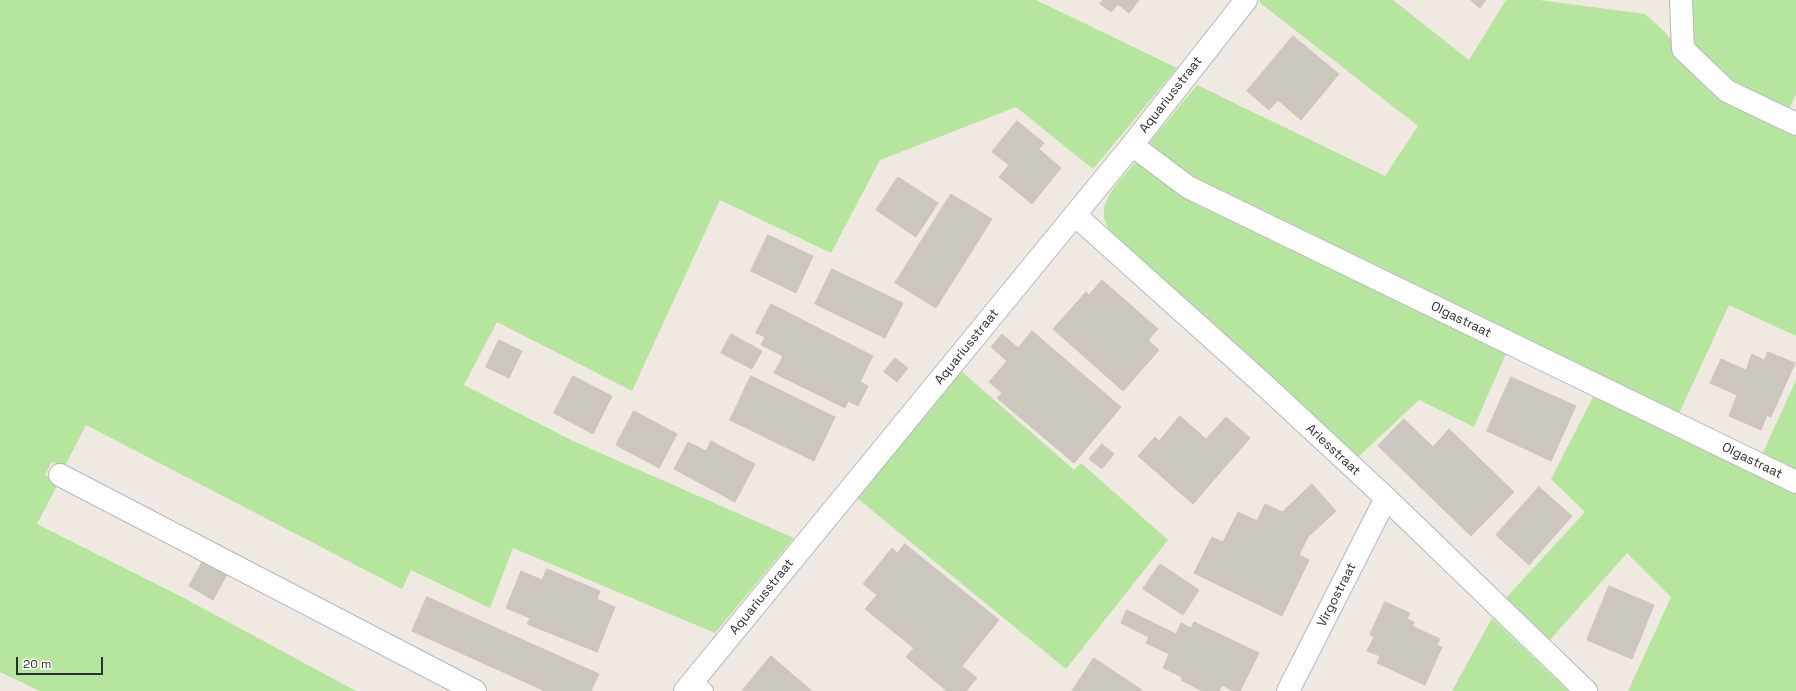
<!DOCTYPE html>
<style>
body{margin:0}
#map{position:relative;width:1796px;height:691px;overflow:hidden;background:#efe9e1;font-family:"Space Grotesk",sans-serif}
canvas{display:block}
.scale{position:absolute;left:16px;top:657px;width:87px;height:18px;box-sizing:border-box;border:2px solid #2e2e2e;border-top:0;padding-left:5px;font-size:12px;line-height:14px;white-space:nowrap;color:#2e2e2e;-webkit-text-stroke:3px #fff;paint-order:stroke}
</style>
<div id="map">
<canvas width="1796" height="691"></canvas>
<div class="scale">20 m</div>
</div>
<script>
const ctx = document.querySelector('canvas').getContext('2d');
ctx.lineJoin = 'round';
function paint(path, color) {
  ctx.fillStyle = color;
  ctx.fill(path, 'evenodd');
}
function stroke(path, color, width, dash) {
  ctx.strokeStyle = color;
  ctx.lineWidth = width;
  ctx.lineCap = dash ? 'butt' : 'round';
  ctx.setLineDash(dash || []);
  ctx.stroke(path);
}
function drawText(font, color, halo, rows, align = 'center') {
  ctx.font = font + ' "Space Grotesk",sans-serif';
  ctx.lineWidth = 3;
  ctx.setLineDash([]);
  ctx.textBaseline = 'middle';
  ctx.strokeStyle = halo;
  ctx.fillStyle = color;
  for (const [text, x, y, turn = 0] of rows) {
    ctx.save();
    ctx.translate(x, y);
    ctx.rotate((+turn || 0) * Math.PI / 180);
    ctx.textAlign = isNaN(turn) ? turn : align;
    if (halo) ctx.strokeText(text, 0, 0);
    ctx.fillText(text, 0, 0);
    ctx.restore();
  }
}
const green = new Path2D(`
 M 0,0 L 1036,0 L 1177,68 L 1093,169 L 1016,107 L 880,160 L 831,253 L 720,200 L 632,391 L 497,322 L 464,385 L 573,441 L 794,538 L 715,633 L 513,548 L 490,608 L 411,570 L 402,589 L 86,425 L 64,468 L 52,462 L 45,475 L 59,482 L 37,524 L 182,597 L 356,691 L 40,691 L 0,672 Z
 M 1260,0 L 1393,0 L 1469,60 L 1506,0 L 1539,0 L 1645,14 L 1664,31 L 1676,46 L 1745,111 L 1796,135 L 1796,336 L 1729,305 L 1677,418 L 1194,179 L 1149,143 L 1197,85 L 1385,176 L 1418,126 L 1259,2 Z
 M 1693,0 L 1796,0 L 1796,94 L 1788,111 C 1756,95 1710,82 1696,45 C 1690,32 1692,14 1693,0 Z
 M 1137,161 L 1507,351 L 1474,427 L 1419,400 L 1358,457 L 1112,234 C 1109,229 1105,223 1104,217 C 1102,195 1124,176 1137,161 Z
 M 960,370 L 1074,470 L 1081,463 L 1168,540 L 1066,669 L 857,498 Z
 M 1796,380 L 1796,476 L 1760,459 Z
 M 1595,393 L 1796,493 L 1796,691 L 1628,691 L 1671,597 L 1627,553 L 1550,640 L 1506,598 L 1585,512 L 1551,479 Z
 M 1492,618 L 1568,691 L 1452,691 Z`);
const building = new Path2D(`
 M 1103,0 L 1139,0 L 1129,13 L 1118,4 L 1111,12 L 1100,4 Z
 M 1471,0 L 1486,0 L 1480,8 Z
 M 1293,36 L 1339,74 L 1301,120 L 1278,100 L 1269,110 L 1247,91 Z
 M 1017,121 L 1044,143 L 1039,149 L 1061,168 L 1032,204 L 999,177 L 1009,165 L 992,152 Z
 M 898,177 L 938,203 L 916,237 L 876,210 Z
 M 951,194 L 992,219 L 936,308 L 895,283 Z
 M 768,235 L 813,256 L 796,293 L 751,271 Z
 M 832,269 L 903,303 L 885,338 L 815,304 Z
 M 1102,280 L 1158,329 L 1148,340 L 1159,350 L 1123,391 L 1053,329 L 1086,292 L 1089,295 Z
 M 771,304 L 873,356 L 860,382 L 868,386 L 858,406 L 848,401 L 845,408 L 774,373 L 783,356 L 761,345 L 765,337 L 756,333 Z
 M 1032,331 L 1121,407 L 1074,463 L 997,398 L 1002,393 L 989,382 L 1007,361 L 991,347 L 1002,334 L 1018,348 Z
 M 731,334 L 762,351 L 752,369 L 721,353 Z
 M 499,340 L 522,351 L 509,378 L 486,367 Z
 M 1768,352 L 1795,363 L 1771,417 L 1767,415 L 1761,430 L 1729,416 L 1737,395 L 1710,383 L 1721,359 L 1746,370 L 1752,354 L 1764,360 Z
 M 895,358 L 908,368 L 897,382 L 884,372 Z
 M 573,376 L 612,396 L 593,434 L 554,413 Z
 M 751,376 L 835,417 L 814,461 L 730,420 Z
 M 1511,377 L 1576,406 L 1551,461 L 1487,431 Z
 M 634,411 L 677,434 L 659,468 L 616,445 Z
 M 1180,416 L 1206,439 L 1226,417 L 1250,438 L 1193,504 L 1138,456 L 1155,437 L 1159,441 Z
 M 1404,419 L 1433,447 L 1449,429 L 1514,492 L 1471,536 L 1378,446 Z
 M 711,441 L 755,464 L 735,502 L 674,469 L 688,442 L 706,451 Z
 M 1102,444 L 1114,454 L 1102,469 L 1089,459 Z
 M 1312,484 L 1336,511 L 1308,537 L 1299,555 L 1309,560 L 1282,616 L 1194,573 L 1212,537 L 1223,542 L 1238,512 L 1257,521 L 1265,504 L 1282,512 Z
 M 1539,487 L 1572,516 L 1529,565 L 1496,535 Z
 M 905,544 L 999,620 L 962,666 L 977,678 L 966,691 L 947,691 L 906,657 L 914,648 L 865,609 L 877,595 L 863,584 L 892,548 L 897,553 Z
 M 207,554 L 231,567 L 213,600 L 189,586 Z
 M 1160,564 L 1199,590 L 1183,615 L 1143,589 Z
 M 547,569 L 600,591 L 597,599 L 615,607 L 597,652 L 527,624 L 530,618 L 506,608 L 521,571 L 542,580 Z
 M 1609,586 L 1654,605 L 1632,659 L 1587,640 Z
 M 427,597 L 599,674 L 591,691 L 545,691 L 412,631 Z
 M 1385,602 L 1410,613 L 1407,619 L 1414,622 L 1412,626 L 1440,639 L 1437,645 L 1442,647 L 1425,685 L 1377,663 L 1380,656 L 1367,651 L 1374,637 L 1370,635 Z
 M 1127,610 L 1176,634 L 1181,623 L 1191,628 L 1194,622 L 1259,653 L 1240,691 L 1233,691 L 1222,685 L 1219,691 L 1202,691 L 1181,680 L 1182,677 L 1163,668 L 1169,654 L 1146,643 L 1149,637 L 1121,623 Z
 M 771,656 L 812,691 L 742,691 Z
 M 1094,658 L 1142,690 L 1141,691 L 1072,691 Z`);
const lane = new Path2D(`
 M 693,681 L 705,691`);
const street = new Path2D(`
 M 1681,0 L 1683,49 L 1727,91 L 1796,124
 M 1132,145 L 1188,187 L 1796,482
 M 1075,215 L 1260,381 L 1386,498 L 1586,691
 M 60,475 L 475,691
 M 685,691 L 1132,145 L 1246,0
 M 1288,691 L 1386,498`);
const streetNames = [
 ["Aquariusstraat",1171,95,-52],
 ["Olgastraat",1461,320,26],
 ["Aquariusstraat",967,347,-51],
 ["Ariesstraat",1333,450,43],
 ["Olgastraat",1752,461,26],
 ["Virgostraat",1337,595,-63],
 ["Aquariusstraat",762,597,-51]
];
paint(green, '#b6e59e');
paint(building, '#cbc7bf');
stroke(building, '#cbc5ba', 1);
stroke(lane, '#b4b7c1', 18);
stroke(street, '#b4b7c1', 24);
stroke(lane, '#fff', 16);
stroke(street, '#fff', 22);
drawText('13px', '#2e2e2e', '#fff', streetNames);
</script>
